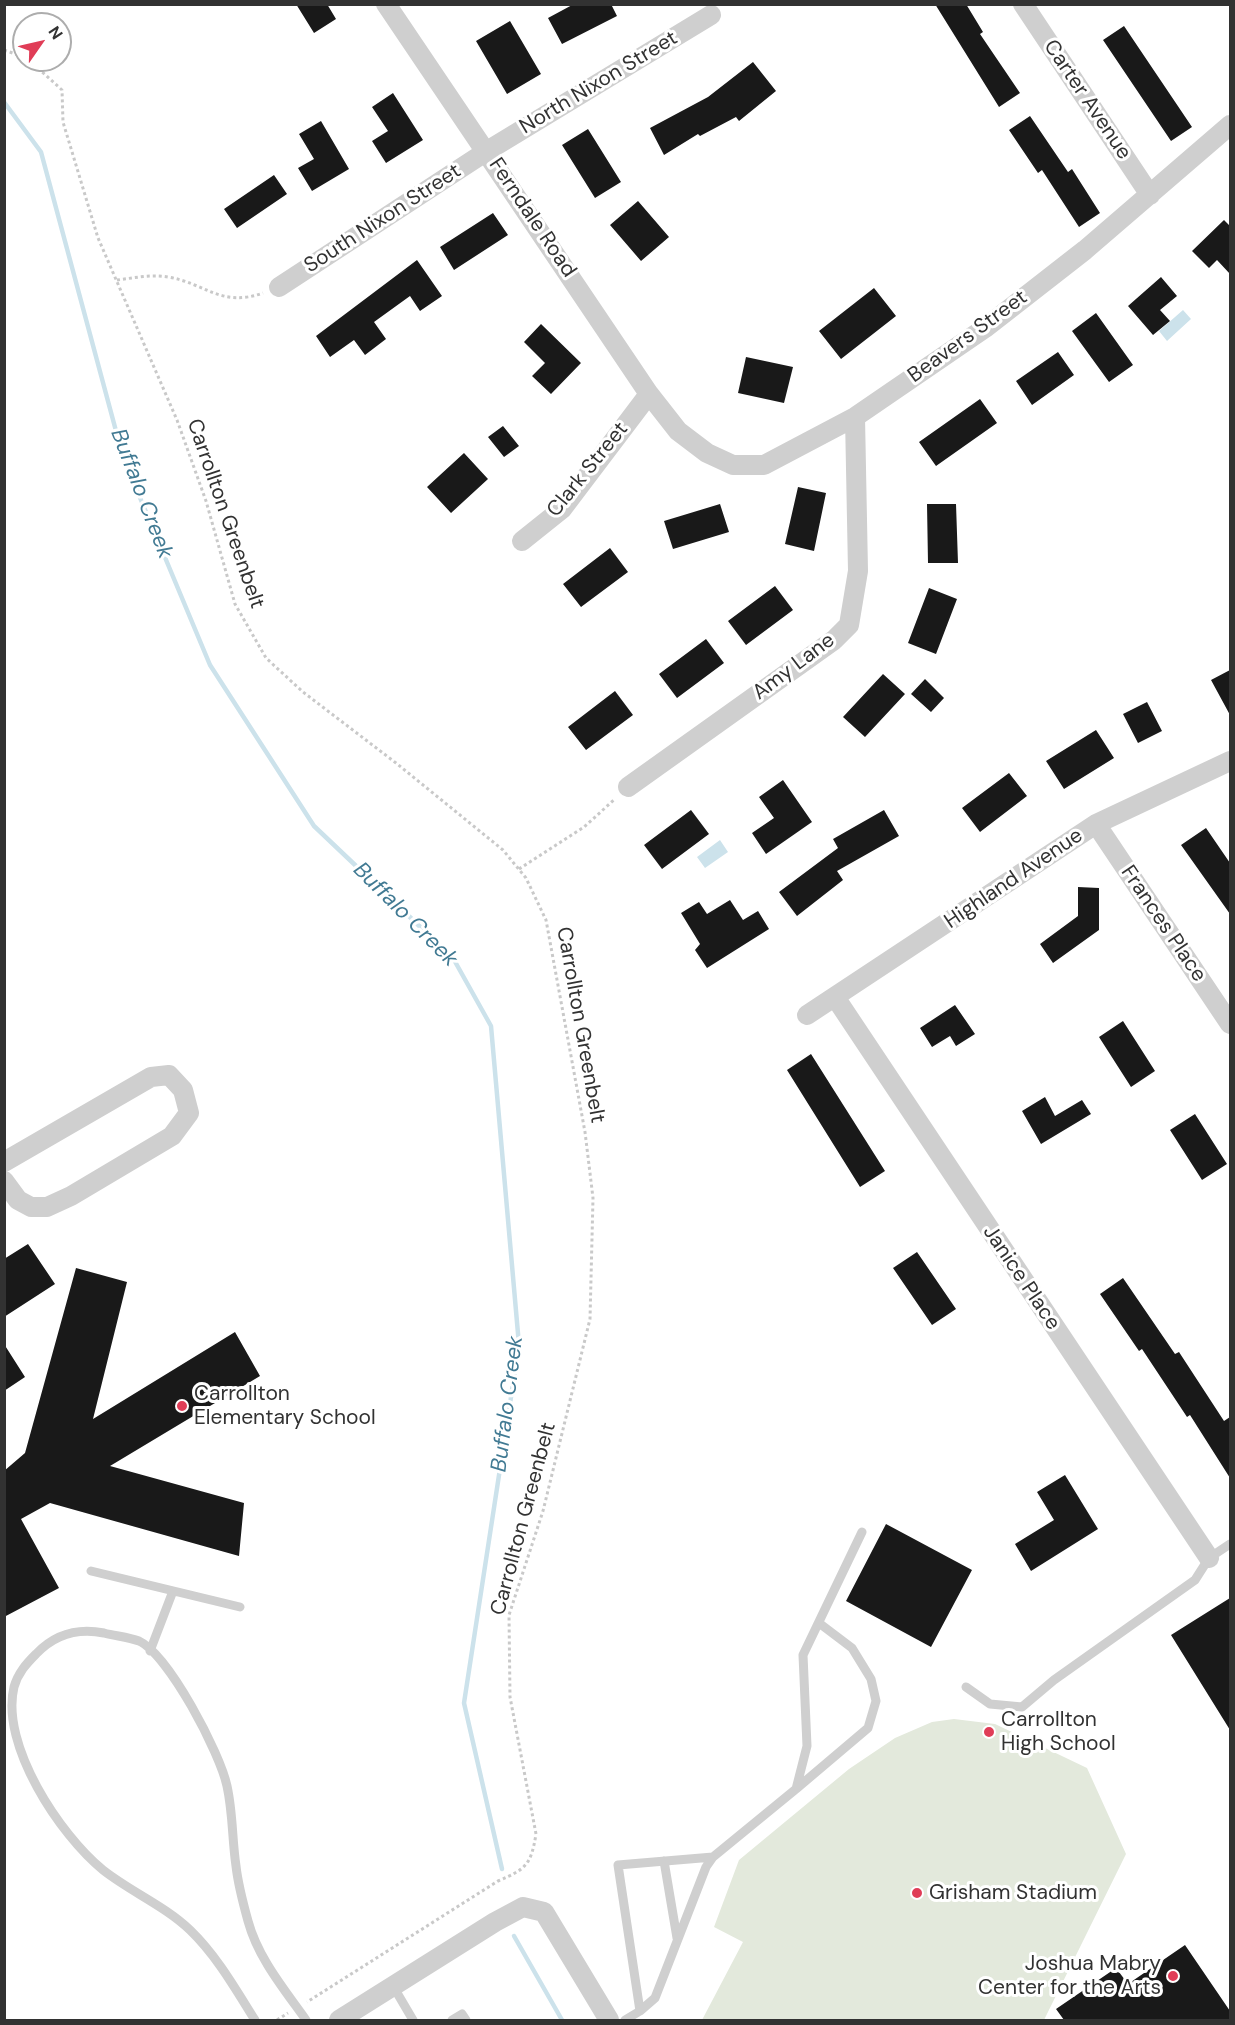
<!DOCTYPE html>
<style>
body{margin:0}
#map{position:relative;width:1235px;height:2025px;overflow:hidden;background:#fff;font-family:"DM Sans",sans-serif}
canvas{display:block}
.frame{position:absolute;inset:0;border:6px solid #323232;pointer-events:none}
.north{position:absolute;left:12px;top:12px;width:60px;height:60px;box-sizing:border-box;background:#fff;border:2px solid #adadad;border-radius:50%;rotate:56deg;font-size:16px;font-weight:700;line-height:24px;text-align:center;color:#323232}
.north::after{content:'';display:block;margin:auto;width:21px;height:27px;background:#e03d57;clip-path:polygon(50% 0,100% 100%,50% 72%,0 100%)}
</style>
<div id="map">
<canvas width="1235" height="2025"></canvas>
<div class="frame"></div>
<div class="north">N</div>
</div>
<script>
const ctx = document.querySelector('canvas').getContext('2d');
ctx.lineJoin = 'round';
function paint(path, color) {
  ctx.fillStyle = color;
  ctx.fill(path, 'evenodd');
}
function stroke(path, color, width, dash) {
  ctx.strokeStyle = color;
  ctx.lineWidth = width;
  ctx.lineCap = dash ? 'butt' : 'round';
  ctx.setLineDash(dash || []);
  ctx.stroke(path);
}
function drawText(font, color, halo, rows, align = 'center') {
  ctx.font = font + ' "DM Sans",sans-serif';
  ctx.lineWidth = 6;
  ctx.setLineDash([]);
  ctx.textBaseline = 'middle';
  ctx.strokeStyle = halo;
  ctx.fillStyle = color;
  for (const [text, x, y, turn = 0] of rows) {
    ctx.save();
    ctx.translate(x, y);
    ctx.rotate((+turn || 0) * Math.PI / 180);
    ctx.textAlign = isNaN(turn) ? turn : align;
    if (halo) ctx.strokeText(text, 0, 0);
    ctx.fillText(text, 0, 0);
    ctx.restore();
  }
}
const green = new Path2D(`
 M 954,1719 L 995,1724 L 1087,1768 L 1126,1854 L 1044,2020 L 702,2020 L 743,1942 L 714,1927 L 739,1860 L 849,1769 L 895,1738 L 932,1722 Z`);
const water = new Path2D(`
 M 1183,310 L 1191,319 L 1167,341 L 1159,331 Z
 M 720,840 L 728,852 L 705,868 L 697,857 Z`);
const stream = new Path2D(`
 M 4,102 L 41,152 L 123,457 L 210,665 L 314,826 L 453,958 L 491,1026 L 519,1345 L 464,1703 L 502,1869
 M 514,1936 L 562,2020`);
const building = new Path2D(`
 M 296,4 L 327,4 L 336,19 L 314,33 Z
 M 574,4 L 611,4 L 617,16 L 562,44 L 548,18 Z
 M 935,4 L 966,4 L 983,32 L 980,34 L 1020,93 L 999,107 Z
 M 510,21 L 541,74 L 507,94 L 476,41 Z
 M 1124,26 L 1192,127 L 1171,141 L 1103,40 Z
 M 753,62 L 776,91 L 739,121 L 736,117 L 700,136 L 698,134 L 664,155 L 650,128 L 708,97 Z
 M 393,93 L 423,140 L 386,163 L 372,141 L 388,131 L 372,107 Z
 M 1030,116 L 1068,172 L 1072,169 L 1100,213 L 1079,227 L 1042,170 L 1038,173 L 1009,130 Z
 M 321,121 L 349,169 L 312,191 L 298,168 L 314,159 L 299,134 Z
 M 588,129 L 621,182 L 595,198 L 562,145 Z
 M 274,175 L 287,194 L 237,228 L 224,209 Z
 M 638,201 L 669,237 L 641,261 L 610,225 Z
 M 493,213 L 508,235 L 454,270 L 440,247 Z
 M 1224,220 L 1230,226 L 1230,274 L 1217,260 L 1209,268 L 1192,251 Z
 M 417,260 L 442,296 L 420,311 L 410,296 L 374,322 L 386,339 L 365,355 L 354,340 L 330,357 L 316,336 Z
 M 1161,277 L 1177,296 L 1160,310 L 1170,321 L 1153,335 L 1128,306 Z
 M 874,288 L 896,316 L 841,359 L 819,331 Z
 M 1096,313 L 1133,365 L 1109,382 L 1072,331 Z
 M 541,324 L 581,363 L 551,394 L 532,376 L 545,363 L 524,342 Z
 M 1058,352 L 1074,375 L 1032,405 L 1016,381 Z
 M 746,357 L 793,367 L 784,403 L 738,393 Z
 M 980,399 L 997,423 L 936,466 L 919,442 Z
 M 503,426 L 519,446 L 504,457 L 488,437 Z
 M 464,453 L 488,479 L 451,513 L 427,487 Z
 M 798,487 L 826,493 L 814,551 L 785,544 Z
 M 720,504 L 729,532 L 673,549 L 664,521 Z
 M 927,504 L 956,504 L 958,563 L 928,563 Z
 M 610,548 L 628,572 L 581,607 L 563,584 Z
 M 775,586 L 793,610 L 746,645 L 728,621 Z
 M 929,588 L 957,599 L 936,654 L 908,643 Z
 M 706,639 L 724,663 L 677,698 L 659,674 Z
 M 1230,670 L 1230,715 L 1211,680 Z
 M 883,674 L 905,694 L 865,737 L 843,717 Z
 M 925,679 L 944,698 L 931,712 L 911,694 Z
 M 615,691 L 633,715 L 586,750 L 568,727 Z
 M 1147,702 L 1162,731 L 1138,743 L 1123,714 Z
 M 1096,730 L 1114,758 L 1064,789 L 1046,761 Z
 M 1009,773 L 1027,796 L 980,832 L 962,808 Z
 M 783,780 L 812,822 L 766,854 L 752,833 L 774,818 L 759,797 Z
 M 691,810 L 709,834 L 662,869 L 644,845 Z
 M 884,810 L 899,836 L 837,871 L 843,880 L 797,916 L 779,892 L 838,848 L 833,839 Z
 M 1206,828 L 1230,863 L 1230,914 L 1181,845 Z
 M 1078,887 L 1099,888 L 1099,930 L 1053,963 L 1040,944 L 1078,916 Z
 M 730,900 L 743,920 L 758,911 L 769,929 L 707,968 L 695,950 L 700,944 L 681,913 L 699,902 L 707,914 Z
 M 955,1005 L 975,1034 L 956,1046 L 950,1036 L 932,1047 L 920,1028 Z
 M 1123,1021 L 1155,1071 L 1131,1087 L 1099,1037 Z
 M 811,1054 L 885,1171 L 860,1187 L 787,1070 Z
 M 1045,1097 L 1055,1116 L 1082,1100 L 1091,1114 L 1041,1144 L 1022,1111 Z
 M 1195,1114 L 1227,1164 L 1202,1180 L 1170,1130 Z
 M 28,1244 L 55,1284 L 4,1317 L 4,1259 Z
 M 917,1252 L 956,1309 L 932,1325 L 893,1268 Z
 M 76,1268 L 127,1282 L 93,1419 L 235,1332 L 260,1376 L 110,1466 L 244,1503 L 239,1556 L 50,1503 L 21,1519 L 59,1588 L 4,1617 L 4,1471 L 25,1453 Z
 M 1123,1278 L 1175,1354 L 1179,1352 L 1224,1421 L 1230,1417 L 1230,1478 L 1190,1415 L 1187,1417 L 1142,1349 L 1139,1351 L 1100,1294 Z
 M 4,1344 L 25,1377 L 4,1391 Z
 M 1065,1475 L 1098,1529 L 1031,1571 L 1015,1544 L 1054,1520 L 1037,1492 Z
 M 886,1524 L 972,1570 L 931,1647 L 846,1601 Z
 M 1230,1598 L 1230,1730 L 1171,1635 Z
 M 1185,1945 L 1230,2011 L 1230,2020 L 1064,2020 L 1056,2009 L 1116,1968 L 1128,1984 Z`);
const path = new Path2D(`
 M 4,50 L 24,57
 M 29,60 L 62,90 L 63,122 L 98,238 L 177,420 L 206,501 L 235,604 L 266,658 L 303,692 L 396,763 L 503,850 L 526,878 L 546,920 L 585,1132 L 593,1198 L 590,1319 L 543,1511 L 509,1615 L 510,1697 L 536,1834 C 531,1865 526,1869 498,1881 L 307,2002
 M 117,280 C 134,278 151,274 168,277 C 205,283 221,308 263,293
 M 519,869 L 584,827 L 615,799
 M 277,2020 L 288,2013`);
const service = new Path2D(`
 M 91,1571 L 240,1607
 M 150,1651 L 173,1591
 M 966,1687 L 990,1704 L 1022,1707 L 1054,1680 L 1195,1580 L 1209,1558 L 1230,1544
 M 796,1789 L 868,1728 L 876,1701 L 871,1679 L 852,1648 L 819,1623
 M 664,1861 L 677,1938
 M 393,1986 L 413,2020
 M 640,2011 L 655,1998 L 706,1867 L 713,1857
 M 255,2020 C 236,1990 217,1956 190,1930 C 165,1906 131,1892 103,1870 C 60,1835 0,1745 14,1687 C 18,1673 26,1664 36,1654 C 55,1634 79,1628 104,1633 C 115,1636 128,1637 139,1641 C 169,1655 220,1753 227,1786 C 233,1813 232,1839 236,1866 C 238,1884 243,1903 248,1921 C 258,1958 284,1989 306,2020
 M 452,2020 L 462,2014 L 466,2020
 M 625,2020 L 640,2011 L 618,1865 L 713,1857 L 796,1789 L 807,1746 L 803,1655 L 862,1532`);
const minor = new Path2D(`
 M 386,4 L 649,394 L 678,431 L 707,453 L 733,465 L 764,465 L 855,417 L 985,328 L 1085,250 L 1230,125
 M 1023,4 L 1150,195
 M 279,287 L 487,151 L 711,15
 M 522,541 L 562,509 L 649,394
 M 628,787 L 834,640 L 849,625 L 858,571 L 855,417
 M 1096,824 L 1230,1024
 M 835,997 L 1209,1558
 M 807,1015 L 1096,824 L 1230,761
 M 4,1162 L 151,1077 L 169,1075 L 183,1090 L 189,1113 L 172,1136 L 71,1196 L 47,1207 L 31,1207 L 18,1200 L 4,1181
 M 339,2020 L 495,1922 L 523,1907 L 544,1912 L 609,2020`);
const markers = [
 [182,1406,6,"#e03d57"],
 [989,1732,6,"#e03d57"],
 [917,1893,6,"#e03d57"],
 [1173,1976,6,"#e03d57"]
];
const streetNames = [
 ["North Nixon Street",599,83,-31],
 ["Carter Avenue",1087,100,56],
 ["Ferndale Road",532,218,56],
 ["South Nixon Street",383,219,-33],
 ["Beavers Street",968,337,-36],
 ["Clark Street",588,470,-51],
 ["Carrollton Greenbelt",225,514,71],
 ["Amy Lane",794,667,-37],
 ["Highland Avenue",1014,879,-34],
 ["Frances Place",1163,924,56],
 ["Carrollton Greenbelt",580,1025,80],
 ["Janice Place",1021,1278,56],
 ["Carrollton Greenbelt",524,1519,-75]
];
const poiNames = [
 ["Carrollton",194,1394],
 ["Elementary School",194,1418],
 ["Carrollton",1001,1720],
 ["High School",1001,1744],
 ["Grisham Stadium",929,1893],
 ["Joshua Mabry",1161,1964,"right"],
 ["Center for the Arts",1161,1988,"right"]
];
const waterNames = [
 ["Buffalo Creek",141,494,69],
 ["Buffalo Creek",405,915,45],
 ["Buffalo Creek",508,1404,-83]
];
paint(green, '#e3e9dc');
paint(water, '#cce2eb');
stroke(stream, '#cce2eb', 4.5);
paint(building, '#191919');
stroke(path, '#c9c9c9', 3, [3, 3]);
stroke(service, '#cfcfcf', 9);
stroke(minor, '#cfcfcf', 20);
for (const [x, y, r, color] of markers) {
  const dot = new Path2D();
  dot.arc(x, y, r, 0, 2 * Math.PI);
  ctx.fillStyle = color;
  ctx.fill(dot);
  stroke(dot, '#fff', 2);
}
drawText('21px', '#323232', '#fff', streetNames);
drawText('21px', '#323232', '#fff', poiNames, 'left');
drawText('italic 22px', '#417a93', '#fff', waterNames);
</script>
